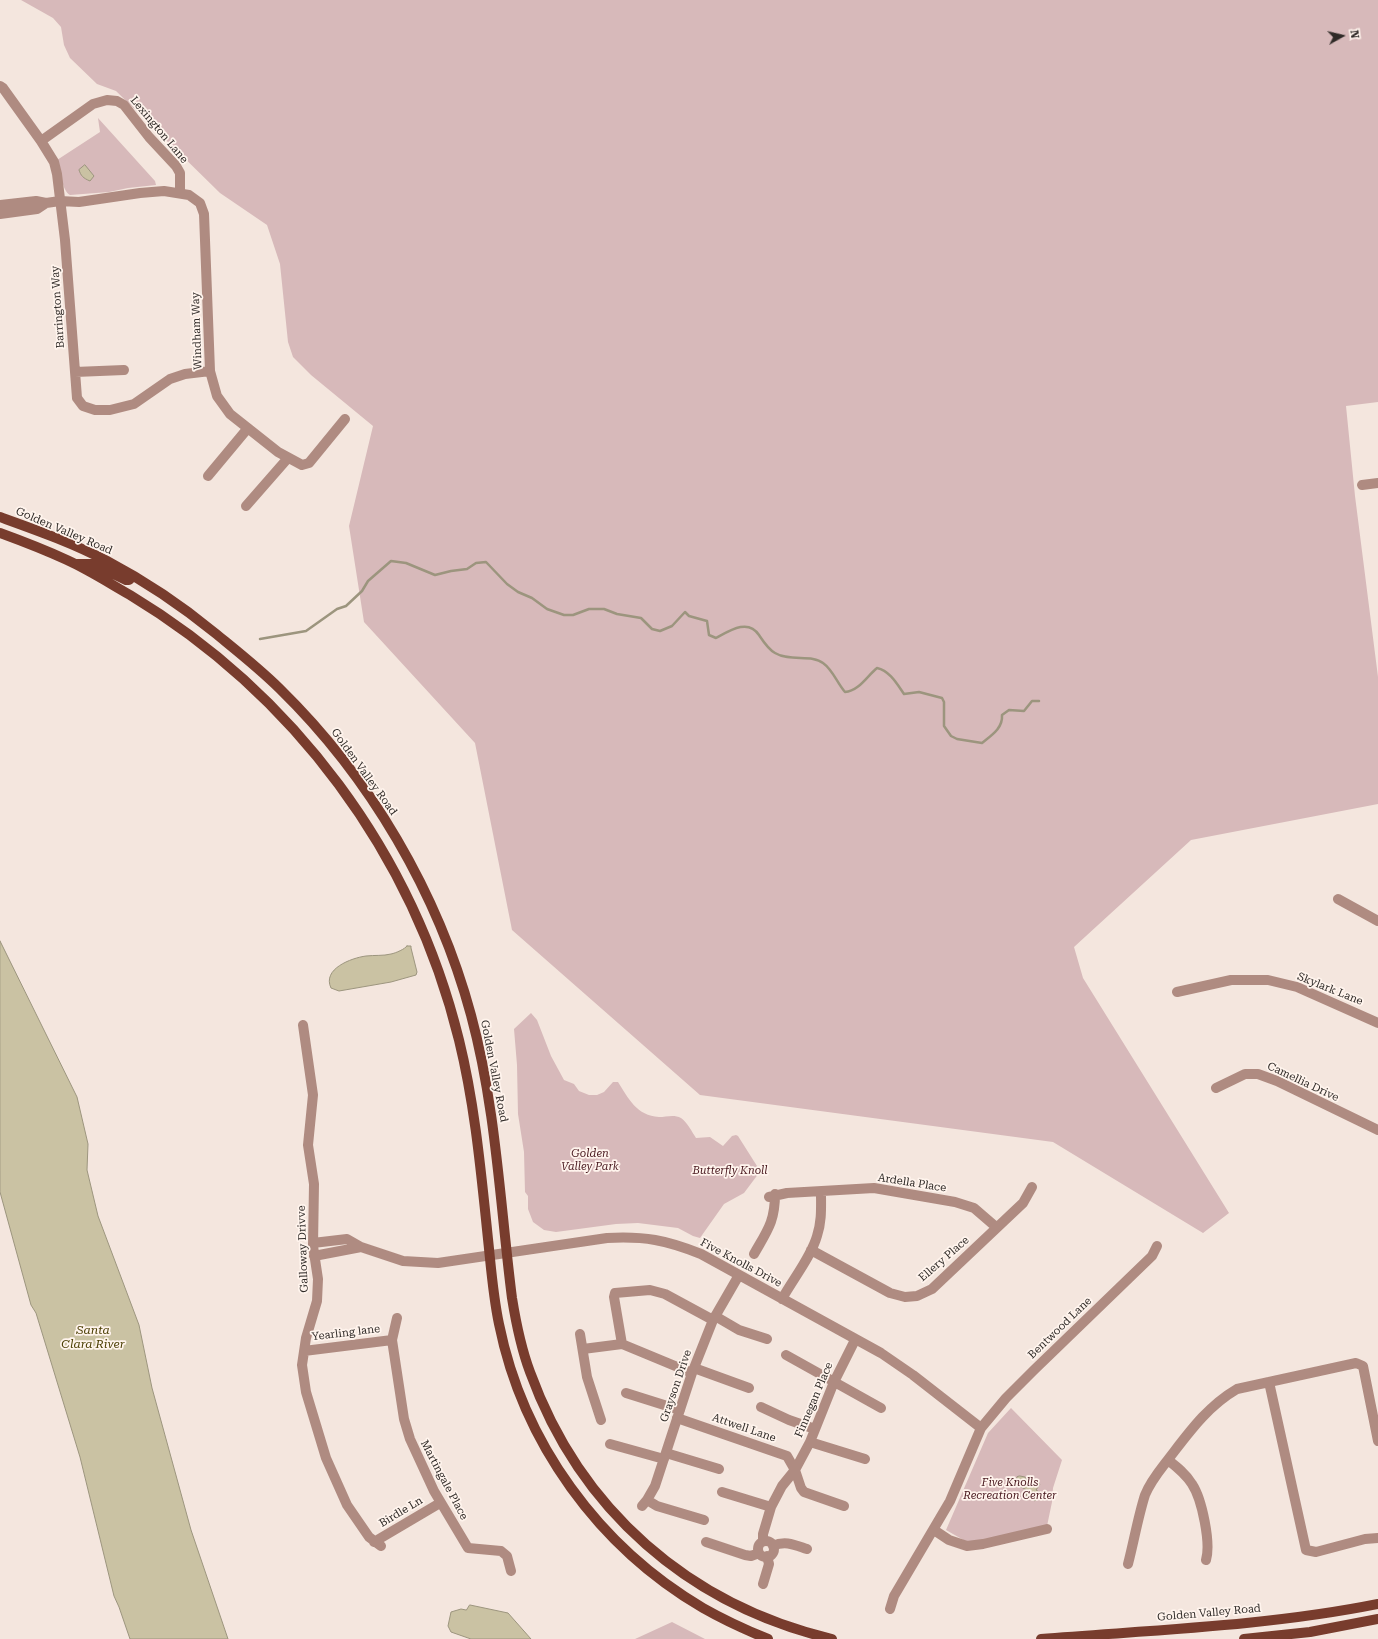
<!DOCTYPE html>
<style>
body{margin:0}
#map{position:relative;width:1378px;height:1639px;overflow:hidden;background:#f4e6de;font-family:"Roboto Serif",serif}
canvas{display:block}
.north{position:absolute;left:1322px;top:16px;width:40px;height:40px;-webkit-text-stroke:3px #fff4ed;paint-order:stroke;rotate:82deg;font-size:11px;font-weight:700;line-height:16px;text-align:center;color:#302b28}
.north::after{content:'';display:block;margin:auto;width:14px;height:18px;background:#302b28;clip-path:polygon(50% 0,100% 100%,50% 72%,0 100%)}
</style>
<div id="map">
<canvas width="1378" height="1639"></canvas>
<div class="north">N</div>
</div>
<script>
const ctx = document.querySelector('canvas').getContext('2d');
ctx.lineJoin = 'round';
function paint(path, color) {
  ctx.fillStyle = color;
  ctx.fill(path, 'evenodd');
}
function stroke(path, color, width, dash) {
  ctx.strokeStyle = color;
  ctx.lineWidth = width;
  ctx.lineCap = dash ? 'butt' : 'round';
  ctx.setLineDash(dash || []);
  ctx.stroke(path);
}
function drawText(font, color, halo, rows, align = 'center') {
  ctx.font = font + ' "Roboto Serif",serif';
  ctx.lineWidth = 3.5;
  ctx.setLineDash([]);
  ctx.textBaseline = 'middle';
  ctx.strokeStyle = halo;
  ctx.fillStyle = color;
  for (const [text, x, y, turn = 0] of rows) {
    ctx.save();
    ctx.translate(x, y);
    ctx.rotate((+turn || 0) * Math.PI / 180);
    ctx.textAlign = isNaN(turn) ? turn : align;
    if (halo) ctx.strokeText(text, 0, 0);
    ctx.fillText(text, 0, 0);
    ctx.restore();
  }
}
const green = new Path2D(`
 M 21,0 L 1378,0 L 1378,402 L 1346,406 L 1355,496 L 1378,677 L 1378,804 L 1191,840 L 1074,947 L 1083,978 L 1229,1213 L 1203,1233 L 1053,1142 L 700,1095 L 512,930 L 475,743 L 364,622 L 349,526 L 373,426 L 311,375 L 293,357 L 288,342 L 280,264 L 267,225 L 220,193 L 116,91 L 97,84 L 70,58 L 64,45 L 61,27 L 53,18 Z
 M 98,118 L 155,181 L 156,185 L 128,188 L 109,192 L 70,195 C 62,191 60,169 57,160 L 100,132 Z
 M 531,1013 L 537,1020 L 551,1056 L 564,1080 L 574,1084 L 579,1091 L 589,1095 L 597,1095 L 604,1092 L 613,1082 L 618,1082 C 628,1098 637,1116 659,1117 C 666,1117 674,1114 681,1118 C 687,1122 692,1132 696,1138 L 710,1137 L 723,1146 L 732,1136 L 736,1135 L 738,1136 L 757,1166 L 759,1173 L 744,1193 L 724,1204 L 700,1238 L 693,1236 L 678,1228 L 638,1223 L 616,1224 L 556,1232 L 544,1230 L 533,1222 L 528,1209 L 528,1196 L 525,1192 L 524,1152 L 518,1114 L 517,1065 L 514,1029 Z
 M 1011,1408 L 1062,1460 L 1053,1488 L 1052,1502 L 1047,1526 L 977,1541 L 967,1542 L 946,1530 L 988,1433 Z
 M 672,1622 L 705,1639 L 635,1639 Z`);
const water = new Path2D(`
 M 85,165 L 94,176 L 90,181 C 83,178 81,176 79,170 Z
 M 0,941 L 77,1097 L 88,1144 L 87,1170 L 98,1216 L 139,1325 L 152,1388 L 191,1530 L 228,1639 L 130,1639 L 119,1607 L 114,1596 L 80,1457 L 36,1313 L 31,1305 L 0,1192 Z
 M 407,946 L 411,946 L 411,948 L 417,972 L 416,975 L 391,982 L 339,991 L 331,988 C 322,969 351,958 366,956 C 375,955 383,956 391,954 C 396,953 405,949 407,946 Z
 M 1020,1476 L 1025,1477 L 1027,1481 L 1031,1481 L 1032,1479 L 1040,1484 L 1036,1490 L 1041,1493 L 1035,1501 L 1026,1495 L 1029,1491 L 1017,1485 L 1016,1481 L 1017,1477 Z
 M 470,1605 L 508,1613 L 531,1639 L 471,1639 L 451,1632 L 448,1626 L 451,1612 L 461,1609 L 466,1610 Z`);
const stream = new Path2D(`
 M 260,639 L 306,631 L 337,609 L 346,606 L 362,591 L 368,581 L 391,561 L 406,563 L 435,575 L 451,571 L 467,569 L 476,563 L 486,562 L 507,584 L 518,592 L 532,598 L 547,609 L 564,615 L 573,615 L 589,609 L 604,609 L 617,614 L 641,618 L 652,629 L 660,631 L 672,626 L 685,612 L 689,616 L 707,621 L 709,635 L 716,638 C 729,631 748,618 759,635 C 763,641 768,649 775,653 C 790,662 812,654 823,663 C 833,670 837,683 845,692 C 859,691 867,676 877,668 C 890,671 897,684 904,694 L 919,692 L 942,698 L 944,702 L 944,726 L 951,736 L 957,739 L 982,743 C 992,735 1003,728 1002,715 L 1009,710 L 1024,711 L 1032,701 L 1039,701`);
const minor = new Path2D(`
 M 0,86 L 3,88 L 41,141 L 54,162 L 57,174 L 65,240 L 77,398 L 83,406 L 95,410 L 110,410 L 134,404 L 170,379 L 185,374 L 210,371
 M 41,141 L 93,104 L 107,100 L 117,101 L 124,105 L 149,137 L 176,166 L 180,173 L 180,193
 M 0,205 L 36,201 L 46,203 L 60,201 L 79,202 L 140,193 L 164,191 L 189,195 L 200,203 L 204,214 L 210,371 L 217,396 L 230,414 L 278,452 L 302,465 L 309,463 L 345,419
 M 0,214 L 37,209 L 46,203
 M 75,372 L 124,370
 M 208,476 L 248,428
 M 1362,485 L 1378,483
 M 246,506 L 288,458
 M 1338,899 L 1378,921
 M 1177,992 L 1231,980 L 1268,980 L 1297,987 L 1378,1023
 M 303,1025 L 313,1095 L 308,1145 L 314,1184 L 313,1246 L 318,1279 L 317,1301 L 306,1338 L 302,1365 L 306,1392 L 326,1458 L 347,1505 L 369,1537 L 381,1546
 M 1216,1088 L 1245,1074 L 1258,1074 L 1277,1081 L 1378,1130
 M 769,1197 L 787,1193 L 874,1188 L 955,1202 L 974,1208 L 996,1227
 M 313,1243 L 347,1239 L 361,1247 L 403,1261 L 438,1263 L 607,1238 C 645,1236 666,1240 701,1254 L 881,1353 L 913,1375 L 981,1428
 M 811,1250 L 890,1293 L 905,1297 L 917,1296 L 932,1289 L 1023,1203 L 1032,1187
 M 754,1254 C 767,1231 775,1222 775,1194
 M 314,1256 L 361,1247
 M 782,1299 C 793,1279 811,1257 817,1236 C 822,1221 821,1207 821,1192
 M 715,1316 L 739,1330 L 767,1339
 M 397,1318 L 392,1340 L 404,1419 L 410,1439 L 434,1491 L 468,1548 L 501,1551 L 507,1556 L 511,1571
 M 580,1334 L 587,1377 L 601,1420
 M 622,1344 L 614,1297 L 615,1293 L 650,1290 L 665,1294 L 713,1320
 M 622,1344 L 692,1373
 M 583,1349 L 622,1344
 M 304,1351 L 392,1340
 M 786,1355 L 881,1408
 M 694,1368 L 749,1388
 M 1269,1382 L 1306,1550 L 1316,1552 L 1365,1539 L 1378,1538
 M 626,1393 L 680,1410
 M 761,1407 L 789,1420 L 815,1429
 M 677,1418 L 787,1456 L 795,1470 L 801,1488 L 804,1492 L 844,1506
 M 810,1442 L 865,1459
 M 610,1444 L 664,1459
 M 666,1453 L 719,1469
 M 1168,1460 C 1177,1467 1186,1474 1192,1484 C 1202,1499 1211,1543 1206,1560
 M 722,1492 L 771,1507
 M 647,1500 L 657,1506 L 704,1520
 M 642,1506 L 647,1500 L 655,1486 L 692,1373 L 713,1320 L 739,1275
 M 934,1530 L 949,1540 L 967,1546 L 983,1544 L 1047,1529
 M 763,1541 L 763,1534 L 771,1507 L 782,1486 L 795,1470 L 810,1442 L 834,1382 L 855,1340
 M758 1549a8 8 0 1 1 16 0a8 8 0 1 1-16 0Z
 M 374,1542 L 440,1503
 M 706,1542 L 745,1555 L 751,1556 L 759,1553
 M 773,1546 C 785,1540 795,1545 807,1549
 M 1128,1564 C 1134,1541 1138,1517 1145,1495 C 1151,1480 1161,1469 1170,1457 C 1190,1431 1208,1406 1237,1389 L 1356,1363 L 1363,1366 L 1378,1441
 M 763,1584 L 769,1564 L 767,1556
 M 890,1609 L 894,1596 L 950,1501 L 981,1428 L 1006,1398 L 1034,1370 L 1152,1256 L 1157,1246`);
const major = new Path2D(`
 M 0,517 C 36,530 73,543 107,561 C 145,581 182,606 215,633 C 237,651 260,669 280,689 C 370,777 438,893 471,1015 C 496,1107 500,1204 512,1298 C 516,1323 521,1348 530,1372 C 580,1510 689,1605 832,1639
 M 0,533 C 22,541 45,550 67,560 C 89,570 109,583 130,595 C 294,694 413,853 459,1040 C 475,1105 481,1172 488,1239 C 491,1267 493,1296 499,1324 C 523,1443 599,1547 703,1608 C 724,1620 746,1630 768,1639
 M 77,564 L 93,564 L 126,580 L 129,580 L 132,577
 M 1041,1639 C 1152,1630 1269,1626 1378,1604
 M 1244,1639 L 1310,1632 L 1378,1619`);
const streetNames = [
 ["Lexington Lane",159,130,50],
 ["Barrington Way",58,307,-94],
 ["Windham Way",197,331,-92],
 ["Golden Valley Road",64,531,23],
 ["Golden Valley Road",364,772,54],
 ["Skylark Lane",1330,989,22],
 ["Golden Valley Road",494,1071,79],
 ["Camellia Drive",1303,1082,25],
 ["Ardella Place",912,1183,9],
 ["Galloway Drivve",303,1249,-92],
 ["Ellery Place",944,1259,-41],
 ["Five Knolls Drive",741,1263,28],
 ["Bentwood Lane",1060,1328,-44],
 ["Yearling lane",346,1333,-7],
 ["Grayson Drive",676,1386,-71],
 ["Finnegan Place",814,1400,-67],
 ["Attwell Lane",744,1428,19],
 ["Martingale Place",444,1480,62],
 ["Birdle Ln",401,1512,-31],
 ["Golden Valley Road",1209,1613,-5]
];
const parkNames = [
 ["Golden",590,1154],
 ["Valley Park",590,1167],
 ["Butterfly Knoll",730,1171],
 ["Five Knolls",1010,1483],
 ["Recreation Center",1010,1496]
];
const waterNames = [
 ["Santa",93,1330],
 ["Clara River",93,1344]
];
paint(green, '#d7b9ba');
paint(water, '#cac2a3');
stroke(water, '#9c957e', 1);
stroke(stream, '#9c957e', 2.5);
stroke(minor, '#af8b81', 10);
stroke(major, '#783c2d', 10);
drawText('11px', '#302b28', '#fff4ed', streetNames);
drawText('italic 11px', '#48181e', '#fff4ed', parkNames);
drawText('italic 12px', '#4b3e03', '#fff4ed', waterNames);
</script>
